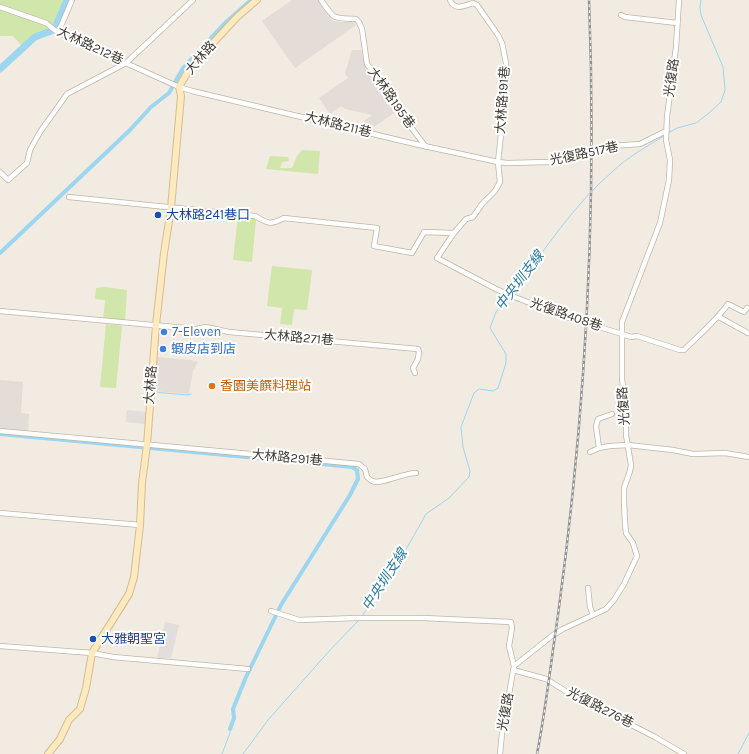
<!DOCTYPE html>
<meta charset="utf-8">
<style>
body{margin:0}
canvas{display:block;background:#f1ebe2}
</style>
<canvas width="749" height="754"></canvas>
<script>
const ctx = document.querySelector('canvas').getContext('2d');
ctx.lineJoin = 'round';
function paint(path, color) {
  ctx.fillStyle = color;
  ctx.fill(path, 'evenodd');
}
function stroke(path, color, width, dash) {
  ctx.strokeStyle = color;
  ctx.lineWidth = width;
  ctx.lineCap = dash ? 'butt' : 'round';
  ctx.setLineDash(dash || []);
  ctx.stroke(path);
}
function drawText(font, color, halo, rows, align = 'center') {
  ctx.font = font + ' Karla,"Noto Sans TC",sans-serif';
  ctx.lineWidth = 4;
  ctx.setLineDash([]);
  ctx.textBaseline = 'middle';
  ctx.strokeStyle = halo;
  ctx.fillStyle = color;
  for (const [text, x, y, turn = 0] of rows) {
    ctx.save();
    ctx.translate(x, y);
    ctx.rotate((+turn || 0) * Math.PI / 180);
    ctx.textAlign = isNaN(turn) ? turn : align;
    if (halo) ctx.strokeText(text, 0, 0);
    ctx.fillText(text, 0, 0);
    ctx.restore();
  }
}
const industrial = new Path2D(`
 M 292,0 L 319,0 L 333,21 L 341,22 L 350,20 L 353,21 L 356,25 L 295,68 L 262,21 Z
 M 352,50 L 361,50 L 365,63 L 397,111 L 368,131 L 355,128 L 372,115 L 345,109 L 341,106 L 330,114 L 319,98 L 348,78 L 345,73 Z
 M 156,357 L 191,360 L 198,362 L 193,371 L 189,394 L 153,391 Z
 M 0,380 L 23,382 L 21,413 L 29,414 L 28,432 L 0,430 Z`);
const green = new Path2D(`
 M 0,0 L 65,0 L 54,24 L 50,28 L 34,35 L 21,45 L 13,36 L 0,36 Z
 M 302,150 L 320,151 L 318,174 L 266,169 L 270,156 L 288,157 L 289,161 L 282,162 L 280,168 L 292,168 L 297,156 Z
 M 238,216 L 254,217 L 256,220 L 252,262 L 233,260 Z
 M 272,266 L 312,270 L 307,310 L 294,309 L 292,325 L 280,324 L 282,308 L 267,306 Z
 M 105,287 L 127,290 L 125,321 L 103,319 L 105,300 L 95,299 L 96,288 Z
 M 106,324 L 122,326 L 116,388 L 100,387 Z`);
const parking = new Path2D(`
 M 127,410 L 146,412 L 145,424 L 126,422 Z
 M 165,622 L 179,625 L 171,658 L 157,658 Z`);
const stream = new Path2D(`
 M 668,133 L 677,128 L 696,123 L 709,113 L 721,102 L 725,90 L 723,67 L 701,15 L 700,7 L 701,0
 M 512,293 L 516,290 C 545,248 574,205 613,171 C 628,157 646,147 664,136
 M 153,392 L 188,395 L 191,394
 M 362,616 L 391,576 L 426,514 L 449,498 L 469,477 L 470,471 L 463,447 L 461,427 L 474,393 L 479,389 L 493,391 L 498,388 L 506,363 L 506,354 L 490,328 L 496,312 L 508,297
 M 222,754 L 230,733 L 230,729
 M 243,754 L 268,720 L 331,649 L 359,620
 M 738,754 L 749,733`);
const canal = new Path2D(`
 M 0,253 L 130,130 L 151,107 L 169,93 L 183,68 L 224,24 L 251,0
 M 0,434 L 332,465 L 352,467 L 357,470 L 358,479 L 350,495 L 281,605 L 246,677 L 233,709 L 234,718 L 230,729`);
const river = new Path2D(`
 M 0,69 L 35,37 L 51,31 L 56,26 L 67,0`);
const street = new Path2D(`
 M 321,0 C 335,20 332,18 356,19 L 359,22 L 362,29 L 367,64 L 378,78 L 404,118 L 426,147
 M 0,7 L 46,23 L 57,32 L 179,87 L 192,91 L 415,144 L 498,162 L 507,163 L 550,162 L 612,146 L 640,144 L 666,131
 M 621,15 L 625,17 L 677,23
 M 57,32 L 61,26 L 72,0
 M 0,172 L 8,180 L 27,163 L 30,150 L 40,132 L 67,94 L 126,63 L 193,0
 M 69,197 L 255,216 C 268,224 271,225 284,218 L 377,228 L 374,246 L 412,253 L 424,232 L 454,233 L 466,219 L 473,217 L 482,204 L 495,191 L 500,182 L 498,162 L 506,89 L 506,63 L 502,43 L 498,35 L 477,5 L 473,3 C 464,6 455,11 450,0
 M 454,233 L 437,258 L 496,289 L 512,296 L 563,316 L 622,334 L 631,337 L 637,336 L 680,350 L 684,350 C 699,335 716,321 728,304 L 744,312 L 747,308
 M 0,311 L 196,329 L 206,327 L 229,332 L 418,349 L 419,352 L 418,359 L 413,368 L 415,373
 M 719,317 L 748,333
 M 0,431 L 359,464 L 365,469 L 367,477 C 368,478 370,480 372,481 C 380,485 403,473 416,473
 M 599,448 L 596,426 L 598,419 L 612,414
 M 590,452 L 599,448 L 610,446 L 628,445 L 673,450 L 693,454 L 725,453 L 749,457
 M 0,513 L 140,525
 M 588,588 L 590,607 L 593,615
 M 271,611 L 299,620 L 356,618 L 423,618 L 511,622 L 512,628 L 509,646 L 514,666
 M 0,646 L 92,653 L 113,657 L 248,669
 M 513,670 L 546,679 L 567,692 L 655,737 L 684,754
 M 500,754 L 502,733 L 514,666 L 553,635 L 563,629 L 606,609 L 614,600 L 624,584 L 637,556 L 633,543 L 626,533 L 625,523 L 624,501 L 624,488 L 630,471 L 631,465 L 626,435 L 626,411 L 622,379 L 622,322 L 660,223 L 669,180 L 670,160 L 666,140 L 667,117 L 676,47 L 679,0`);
const secondary = new Path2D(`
 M 48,754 L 60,739 L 69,720 L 80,709 L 86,688 L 92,653 L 129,594 L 134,577 L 140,525 L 142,483 L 147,445 L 156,325 L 164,253 L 171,208 L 181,96 L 179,87 L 190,68 L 237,17 L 257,0`);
const rail = new Path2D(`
 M 537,754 C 546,708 551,661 558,615 C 586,411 597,205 589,0`);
const markers = [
 [158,215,4,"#1a4fb4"],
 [164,332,4,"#3f7fe0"],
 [163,349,4,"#3f7fe0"],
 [212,386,4,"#e8710a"],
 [93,639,4,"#1a4fb4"]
];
const streetNames = [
 ["大林路212巷",90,46,25],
 ["大林路",201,58,-49],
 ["光復路",672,78,-82],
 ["大林路195巷",391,98,55],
 ["大林路191巷",503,100,-86],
 ["大林路211巷",338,125,14],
 ["光復路517巷",584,154,-12],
 ["光復路408巷",566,315,19],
 ["大林路271巷",299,338,5],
 ["大林路",151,385,-86],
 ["光復路",624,406,-94],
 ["大林路291巷",287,458,5],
 ["光復路276巷",600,708,27],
 ["光復路",506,712,-80]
];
const transitNames = [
 ["大林路241巷口",166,215],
 ["大雅朝聖宮",101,639]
];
const shopNames = [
 ["7-Eleven",172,332],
 ["蝦皮店到店",171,349]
];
const foodNames = [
 ["香園美饌料理站",220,386]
];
const waterNames = [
 ["中央圳支線",520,281,-53],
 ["中央圳支線",385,580,-57]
];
paint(industrial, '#e3dcd7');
paint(green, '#d1e6aa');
paint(parking, '#e1dedb');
stroke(stream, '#9cd6f0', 1);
stroke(canal, '#9cd6f0', 4);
stroke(river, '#9cd6f0', 7);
stroke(street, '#bfb5a8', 6);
stroke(secondary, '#d5bd93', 8);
stroke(street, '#fff', 4.5);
stroke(secondary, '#ffe9be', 6);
stroke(rail, '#929292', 2.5);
stroke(rail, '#fff', 1, [3]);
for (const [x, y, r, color] of markers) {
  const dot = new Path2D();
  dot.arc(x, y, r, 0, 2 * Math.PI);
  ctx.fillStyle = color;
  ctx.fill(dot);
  stroke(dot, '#fff', 1.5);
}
drawText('13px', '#423b33', '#fff', streetNames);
drawText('13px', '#164399', '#fff', transitNames, 'left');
drawText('13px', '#366cbe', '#fff', shopNames, 'left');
drawText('13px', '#c56008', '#fff', foodNames, 'left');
drawText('italic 14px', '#2c7da5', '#fff', waterNames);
</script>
